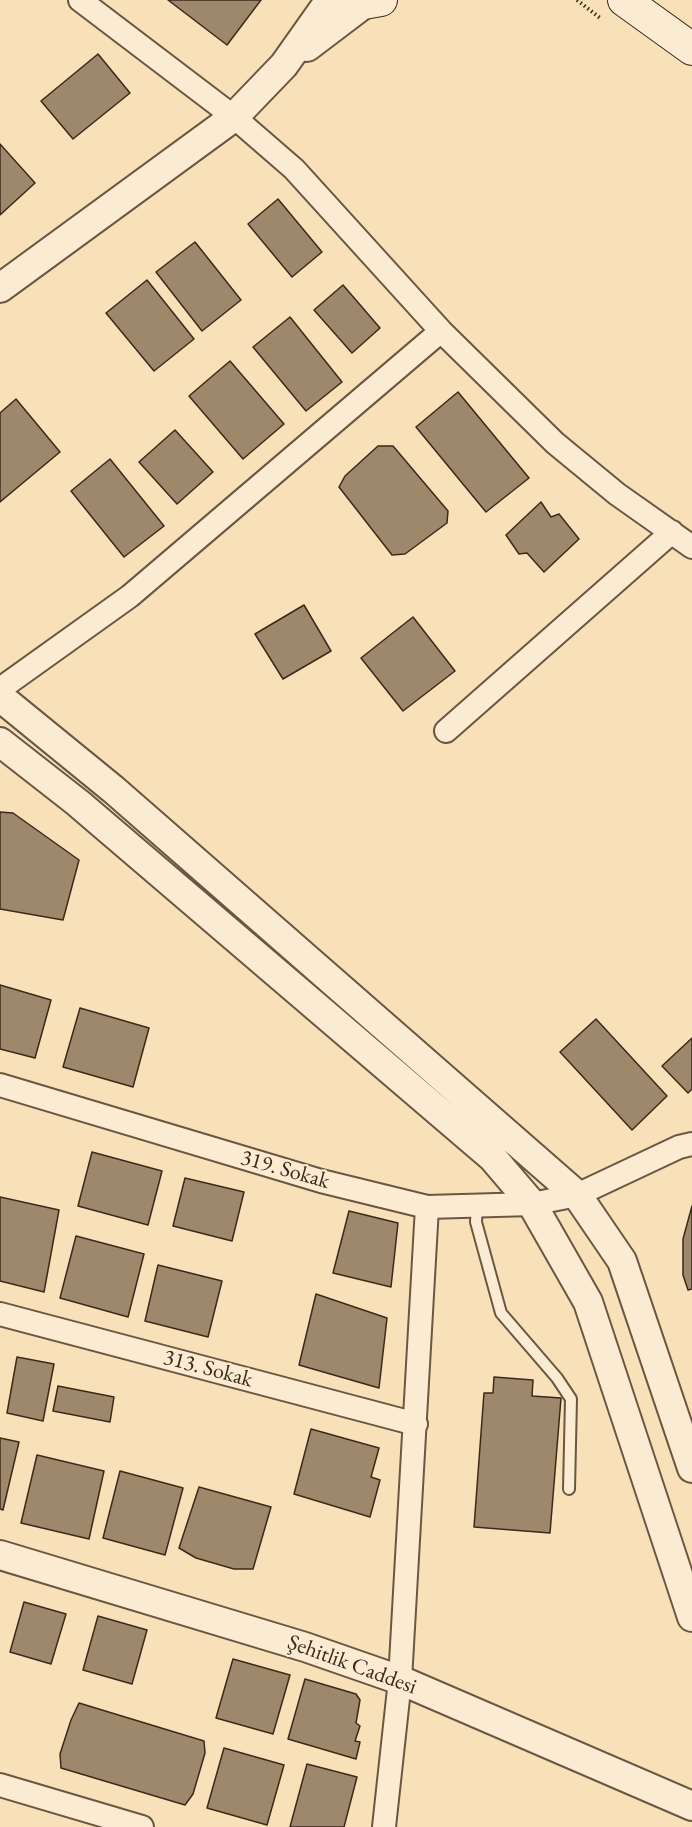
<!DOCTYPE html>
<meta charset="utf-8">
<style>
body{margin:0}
canvas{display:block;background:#f8e0b9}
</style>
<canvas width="692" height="1827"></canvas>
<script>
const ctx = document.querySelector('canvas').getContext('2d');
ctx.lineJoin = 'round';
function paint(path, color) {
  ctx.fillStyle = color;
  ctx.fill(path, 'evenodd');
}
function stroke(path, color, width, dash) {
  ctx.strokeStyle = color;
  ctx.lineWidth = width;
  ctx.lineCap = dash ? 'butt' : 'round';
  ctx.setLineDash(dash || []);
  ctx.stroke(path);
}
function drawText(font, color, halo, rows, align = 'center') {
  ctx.font = font + ' "EB Garamond",serif';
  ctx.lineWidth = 4.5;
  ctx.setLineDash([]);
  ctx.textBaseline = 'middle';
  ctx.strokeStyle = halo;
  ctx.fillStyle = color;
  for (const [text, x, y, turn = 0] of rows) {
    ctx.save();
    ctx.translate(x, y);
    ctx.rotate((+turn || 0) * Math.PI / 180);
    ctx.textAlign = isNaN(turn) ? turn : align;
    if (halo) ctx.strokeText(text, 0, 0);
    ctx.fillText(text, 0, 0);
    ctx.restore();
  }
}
const building = new Path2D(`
 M 168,0 L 261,0 L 227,45 Z
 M 98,54 L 130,93 L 73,139 L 41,101 Z
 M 0,144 L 35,183 L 0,215 Z
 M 278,199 L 322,252 L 292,277 L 248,224 Z
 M 195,242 L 241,300 L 202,331 L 156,272 Z
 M 147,280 L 194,339 L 154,371 L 106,313 Z
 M 343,285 L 380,328 L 352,353 L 314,310 Z
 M 290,317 L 342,382 L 306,411 L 253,347 Z
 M 230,361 L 284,424 L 243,459 L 189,396 Z
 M 458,392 L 529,478 L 486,512 L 416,427 Z
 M 16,399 L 60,452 L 0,502 L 0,413 Z
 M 175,430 L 213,472 L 177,504 L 139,462 Z
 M 378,446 L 393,446 L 448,511 L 447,523 L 405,554 L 392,555 L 339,487 L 345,476 Z
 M 110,459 L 164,526 L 124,557 L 71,491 Z
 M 541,502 L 551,517 L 559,514 L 579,539 L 544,572 L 527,553 L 519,554 L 506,535 Z
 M 304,605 L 331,651 L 283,679 L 255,634 Z
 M 413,617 L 455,671 L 403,711 L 361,658 Z
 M 0,812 L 13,813 L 79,860 L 63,920 L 0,909 Z
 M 0,985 L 51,1000 L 35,1058 L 0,1049 Z
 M 80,1008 L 149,1028 L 133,1087 L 63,1067 Z
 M 596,1019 L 667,1096 L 632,1130 L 560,1052 Z
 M 692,1038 L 692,1089 L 688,1093 L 662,1066 Z
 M 92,1152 L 162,1171 L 148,1225 L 78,1206 Z
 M 185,1178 L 244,1192 L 232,1241 L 173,1226 Z
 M 0,1197 L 59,1210 L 44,1292 L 0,1281 Z
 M 692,1206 L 692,1289 L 688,1290 L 683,1275 L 683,1239 Z
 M 349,1211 L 398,1223 L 391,1287 L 333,1273 Z
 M 76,1236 L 144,1254 L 128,1317 L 60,1298 Z
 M 158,1265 L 222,1281 L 208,1337 L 145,1321 Z
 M 316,1294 L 387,1318 L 379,1388 L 299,1365 Z
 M 17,1357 L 54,1364 L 43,1421 L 7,1413 Z
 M 494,1377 L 533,1380 L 532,1396 L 561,1398 L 550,1533 L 474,1527 L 484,1393 L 493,1393 Z
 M 58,1386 L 114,1397 L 110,1422 L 53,1411 Z
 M 311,1429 L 379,1448 L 371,1477 L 380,1480 L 370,1517 L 294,1494 Z
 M 0,1438 L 19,1442 L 3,1510 L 0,1509 Z
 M 37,1455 L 104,1471 L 89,1539 L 21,1523 Z
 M 120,1471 L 183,1488 L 165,1555 L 103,1538 Z
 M 199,1487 L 271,1507 L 253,1569 L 234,1569 L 196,1558 L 179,1548 Z
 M 24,1602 L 66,1614 L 51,1664 L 10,1652 Z
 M 98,1616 L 147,1630 L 132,1684 L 83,1670 Z
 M 233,1659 L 290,1675 L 273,1734 L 216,1718 Z
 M 305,1679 L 356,1694 L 360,1700 L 356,1723 L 360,1726 L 355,1741 L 360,1742 L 356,1759 L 288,1739 Z
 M 79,1703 L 204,1741 L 205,1753 L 193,1794 L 185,1805 L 61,1768 L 60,1754 L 71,1720 Z
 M 224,1748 L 284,1765 L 267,1825 L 207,1808 Z
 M 307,1764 L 357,1777 L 344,1827 L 290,1827 Z`);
const path = new Path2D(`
 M 577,0 L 600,18`);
const service = new Path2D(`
 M 477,1205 L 476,1222 L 501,1313 L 557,1378 L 571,1399 L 569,1489`);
const minor = new Path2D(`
 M 80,0 L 234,117 L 294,169 L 441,331 L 555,443 L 617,494 L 692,547
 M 0,689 L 130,596 L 441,331
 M 446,731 L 672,532
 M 0,1085 L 321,1181 L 427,1207 L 532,1204 L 577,1195 L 679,1147 L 692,1144
 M 0,1314 L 416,1424
 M 0,1785 L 142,1827
 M 384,1827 L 400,1680 L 427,1207`);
const tertiary = new Path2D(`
 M 307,47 L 369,0
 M 0,288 L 234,117 L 284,65 L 330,0
 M 0,697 L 114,790 L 577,1195 L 622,1261 L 692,1468
 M 0,742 L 78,803 L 492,1157 L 532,1204 L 588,1302 L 692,1617
 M 0,1555 L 305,1647 L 400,1680 L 692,1806`);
const secondary = new Path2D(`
 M 624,0 L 692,49
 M 330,1 L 330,0
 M 364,3 L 381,0`);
const streetNames = [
 ["319. Sokak",285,1170,16],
 ["313. Sokak",208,1369,15],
 ["Şehitlik Caddesi",352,1665,20]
];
paint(building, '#9e886c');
stroke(building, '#3c2919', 1.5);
stroke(service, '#6b5741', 14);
stroke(minor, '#6b5741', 26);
stroke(tertiary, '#6b5741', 32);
stroke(secondary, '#3c2919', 34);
stroke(path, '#3c2919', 4, [1.5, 3]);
stroke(service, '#faebd2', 10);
stroke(minor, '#faebd2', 22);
stroke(tertiary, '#faebd2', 28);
stroke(secondary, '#faebd2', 32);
drawText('22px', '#3c2919', '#faebd2', streetNames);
</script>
